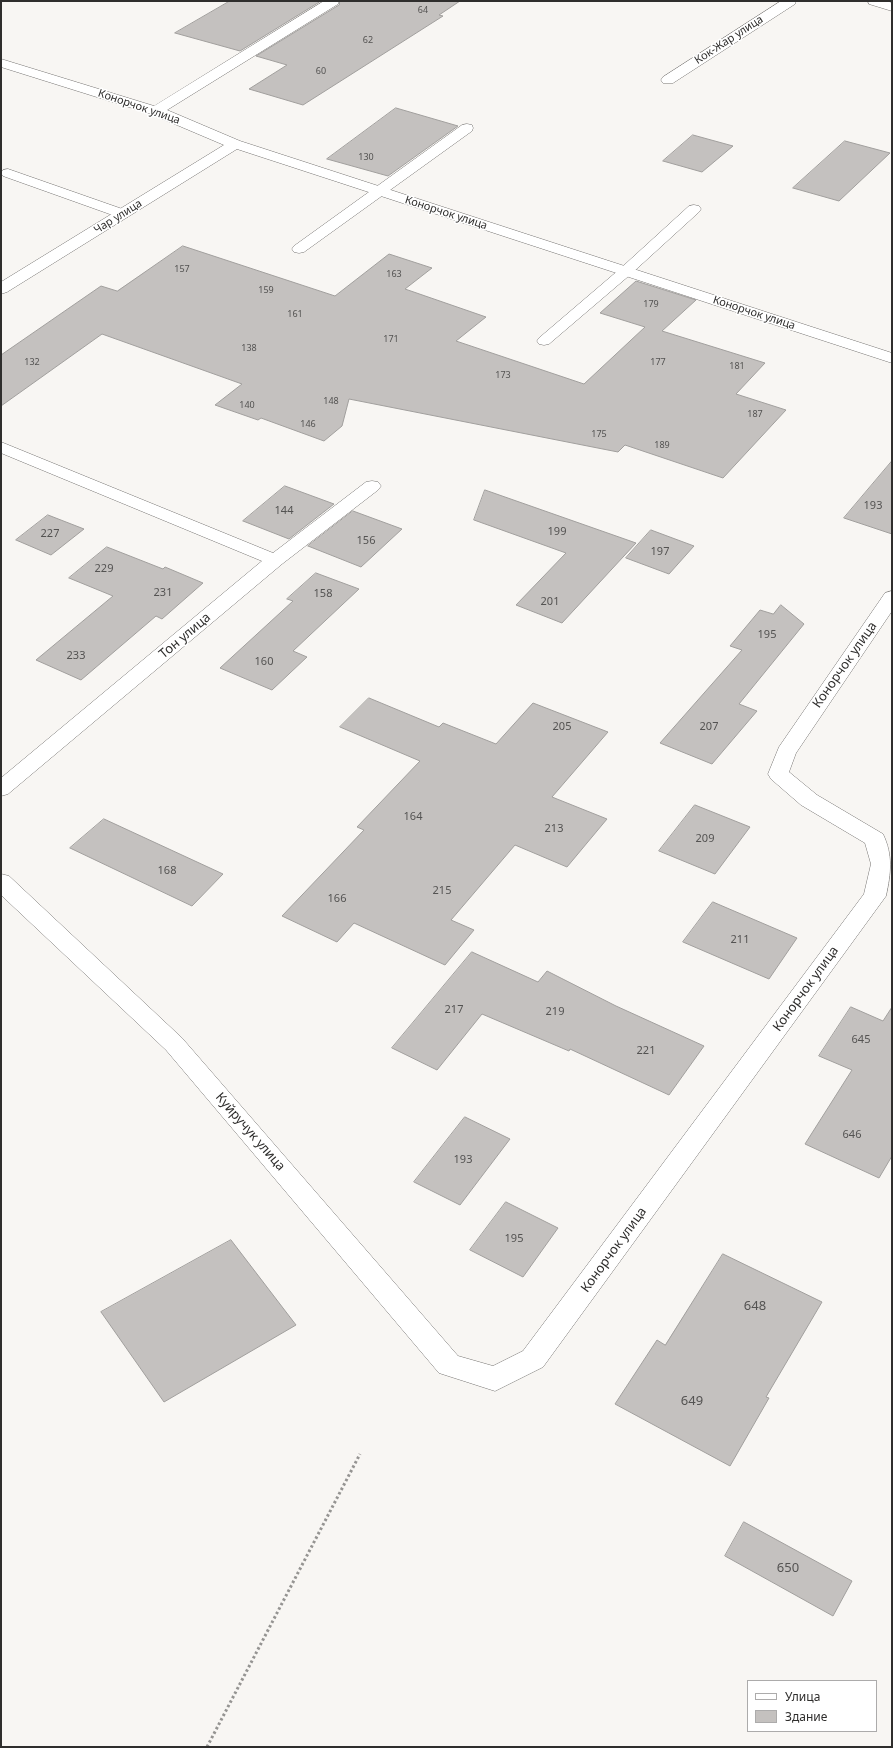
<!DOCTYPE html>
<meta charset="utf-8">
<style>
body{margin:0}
#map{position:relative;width:893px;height:1748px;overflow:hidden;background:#f8f6f3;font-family:"Noto Sans",sans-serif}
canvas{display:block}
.frame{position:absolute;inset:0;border:2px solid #2f2e2d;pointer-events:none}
.legend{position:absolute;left:747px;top:1680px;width:130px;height:52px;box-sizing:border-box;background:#fff;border:1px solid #acabab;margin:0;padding:5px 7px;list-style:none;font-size:12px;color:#2f2e2d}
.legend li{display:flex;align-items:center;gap:8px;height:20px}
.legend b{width:20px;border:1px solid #acabab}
</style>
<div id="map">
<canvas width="893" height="1748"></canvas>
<div class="frame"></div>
<ul class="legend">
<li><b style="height:5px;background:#fff"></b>Улица</li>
<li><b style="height:11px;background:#c4c1bf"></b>Здание</li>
</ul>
</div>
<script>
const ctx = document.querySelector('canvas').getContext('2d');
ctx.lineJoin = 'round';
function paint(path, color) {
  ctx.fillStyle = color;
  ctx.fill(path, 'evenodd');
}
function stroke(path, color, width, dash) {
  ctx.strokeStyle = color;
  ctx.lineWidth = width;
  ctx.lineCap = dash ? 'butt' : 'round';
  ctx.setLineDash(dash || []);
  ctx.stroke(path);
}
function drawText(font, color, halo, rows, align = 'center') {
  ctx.font = font + ' "Noto Sans",sans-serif';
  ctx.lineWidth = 3;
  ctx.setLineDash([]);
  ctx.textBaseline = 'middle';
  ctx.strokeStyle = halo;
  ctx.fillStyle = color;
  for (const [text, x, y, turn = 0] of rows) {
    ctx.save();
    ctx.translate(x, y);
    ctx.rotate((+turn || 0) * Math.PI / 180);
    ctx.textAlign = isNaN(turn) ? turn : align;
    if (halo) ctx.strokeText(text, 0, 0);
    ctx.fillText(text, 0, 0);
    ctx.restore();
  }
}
const building = new Path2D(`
 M 230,1 L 321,1 L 240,51 L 175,33 Z
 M 340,1 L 460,1 L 439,15 L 443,16 L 303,105 L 249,89 L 287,65 L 256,56 L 339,5 Z
 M 396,108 L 458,126 L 388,176 L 327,159 Z
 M 693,135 L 733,146 L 702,172 L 663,161 Z
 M 845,141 L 890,153 L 839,201 L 793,188 Z
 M 183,246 L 335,296 L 389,254 L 432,268 L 405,289 L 486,317 L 456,341 L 584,384 L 645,327 L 600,313 L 636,281 L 696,300 L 662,331 L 765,363 L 736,394 L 786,410 L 723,478 L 625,445 L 618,452 L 349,399 L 342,426 L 324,441 L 261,418 L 258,420 L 215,405 L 242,384 L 102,334 L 1,406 L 1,355 L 101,286 L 117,291 Z
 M 892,461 L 892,534 L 844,518 Z
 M 285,486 L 334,504 L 289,539 L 243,521 Z
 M 485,490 L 636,543 L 562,623 L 516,605 L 566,553 L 474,520 Z
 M 353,511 L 402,529 L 361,567 L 308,546 Z
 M 48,515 L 84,529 L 51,555 L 16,540 Z
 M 651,530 L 694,546 L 669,574 L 626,558 Z
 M 107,547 L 163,569 L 165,567 L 203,583 L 162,619 L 156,616 L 81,680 L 36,660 L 113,596 L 69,578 Z
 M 316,573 L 359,589 L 293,651 L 307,657 L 272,690 L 220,668 L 293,601 L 287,599 Z
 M 781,605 L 804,624 L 739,704 L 757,711 L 712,764 L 660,743 L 742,650 L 730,646 L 760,610 L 773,614 Z
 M 369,698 L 439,727 L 443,723 L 496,744 L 533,703 L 608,732 L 552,797 L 607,819 L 567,867 L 515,845 L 451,920 L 474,930 L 445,965 L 354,923 L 337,942 L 282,916 L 364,830 L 357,827 L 420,761 L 340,727 Z
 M 695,805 L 750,827 L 715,874 L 659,851 Z
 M 104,819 L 223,874 L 192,906 L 70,848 Z
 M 713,902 L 797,938 L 769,979 L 683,942 Z
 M 472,952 L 538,982 L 547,971 L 616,1006 L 704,1046 L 669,1095 L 570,1049 L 569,1051 L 482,1014 L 437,1070 L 392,1048 Z
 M 851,1007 L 883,1021 L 892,1007 L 892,1156 L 879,1178 L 805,1144 L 852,1070 L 819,1056 Z
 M 465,1117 L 510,1139 L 460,1205 L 414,1182 Z
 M 506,1202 L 558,1228 L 523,1277 L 470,1250 Z
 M 231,1240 L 296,1325 L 164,1402 L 101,1312 Z
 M 723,1254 L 822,1302 L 766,1397 L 769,1398 L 730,1466 L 615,1404 L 657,1340 L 665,1345 Z
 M 744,1522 L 852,1581 L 833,1616 L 725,1556 Z`);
const path = new Path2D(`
 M 207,1747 L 360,1454`);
const service = new Path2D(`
 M 467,124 L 472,125 L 473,128 L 472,131 L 304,252 L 299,253 L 294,252 L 292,249 L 294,246 L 462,125 Z
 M 8,169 L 128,211 L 130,214 L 128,217 L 118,217 L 3,176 L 1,173 L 3,170 Z
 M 694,205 L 699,206 L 701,209 L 699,212 L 631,274 L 549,344 L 544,345 L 539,344 L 537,341 L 539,338 L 621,268 L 689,206 Z`);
const minor = new Path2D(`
 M 324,1 L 339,1 L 338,4 L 167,110 L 240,141 L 892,353 L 892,363 L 237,149 L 7,292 L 1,294 L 1,282 L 224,145 L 151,114 L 1,67 L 1,59 L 154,106 Z
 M 781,1 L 796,1 L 795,4 L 673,83 L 663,83 L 661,80 L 663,77 Z
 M 868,1 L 887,1 L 892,3 L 892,11 L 869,4 Z
 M 1,442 L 273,553 L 366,482 L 372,481 L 378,482 L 381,486 L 378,490 L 282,564 L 8,794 L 1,796 L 1,778 L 262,561 L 1,453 Z
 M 892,591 L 892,611 L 796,753 L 789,772 L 817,795 L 883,834 C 893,855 891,873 886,896 L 543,1367 L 495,1391 L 439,1373 L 166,1050 L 1,895 L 1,874 L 9,876 L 182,1038 L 458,1356 L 493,1366 L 523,1351 L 864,894 L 871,864 L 865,843 L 801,805 L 771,779 L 768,774 L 779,747 L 885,593 Z`);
const farNumbernames = [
 ["64",423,10],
 ["62",368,40],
 ["60",321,71],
 ["130",366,157],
 ["157",182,269],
 ["163",394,274],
 ["159",266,290],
 ["179",651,304],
 ["161",295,314],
 ["171",391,339],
 ["138",249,348],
 ["132",32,362],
 ["177",658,362],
 ["181",737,366],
 ["173",503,375],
 ["148",331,401],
 ["140",247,405],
 ["187",755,414],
 ["146",308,424],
 ["175",599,434],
 ["189",662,445]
];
const farStreetnames = [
 ["Кок-Жар улица",729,40,-33],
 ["Конорчок улица",139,107,19],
 ["Конорчок улица",446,213,18],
 ["Чар улица",118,217,-32],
 ["Конорчок улица",754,313,18]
];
const numberNames = [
 ["193",873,506],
 ["144",284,511],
 ["199",557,532],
 ["227",50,534],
 ["156",366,541],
 ["197",660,552],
 ["229",104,569],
 ["231",163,593],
 ["158",323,594],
 ["201",550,602],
 ["195",767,635],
 ["233",76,656],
 ["160",264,662],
 ["205",562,727],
 ["207",709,727],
 ["164",413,817],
 ["213",554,829],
 ["209",705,839],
 ["168",167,871],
 ["215",442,891],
 ["166",337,899],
 ["211",740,940],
 ["217",454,1010],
 ["219",555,1012],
 ["645",861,1040],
 ["221",646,1051],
 ["646",852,1135],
 ["193",463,1160],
 ["195",514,1239]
];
const streetNames = [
 ["Тон улица",185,636,-40],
 ["Конорчок улица",845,665,-55],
 ["Конорчок улица",806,989,-54],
 ["Куйручук улица",250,1132,49],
 ["Конорчок улица",614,1250,-54]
];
const nearNumbernames = [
 ["648",755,1306],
 ["649",692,1401],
 ["650",788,1568]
];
paint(building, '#c4c1bf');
stroke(building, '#a19f9d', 1);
stroke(service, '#777573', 1);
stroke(minor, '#777573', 1);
stroke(path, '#959492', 3, [2.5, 2.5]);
paint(service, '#fff');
paint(minor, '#fff');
drawText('9px', '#545352', null, farNumbernames);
drawText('11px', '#2f2e2d', '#fff', farStreetnames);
drawText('11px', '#545352', null, numberNames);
drawText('13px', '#2f2e2d', '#fff', streetNames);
drawText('13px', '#545352', null, nearNumbernames);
</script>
